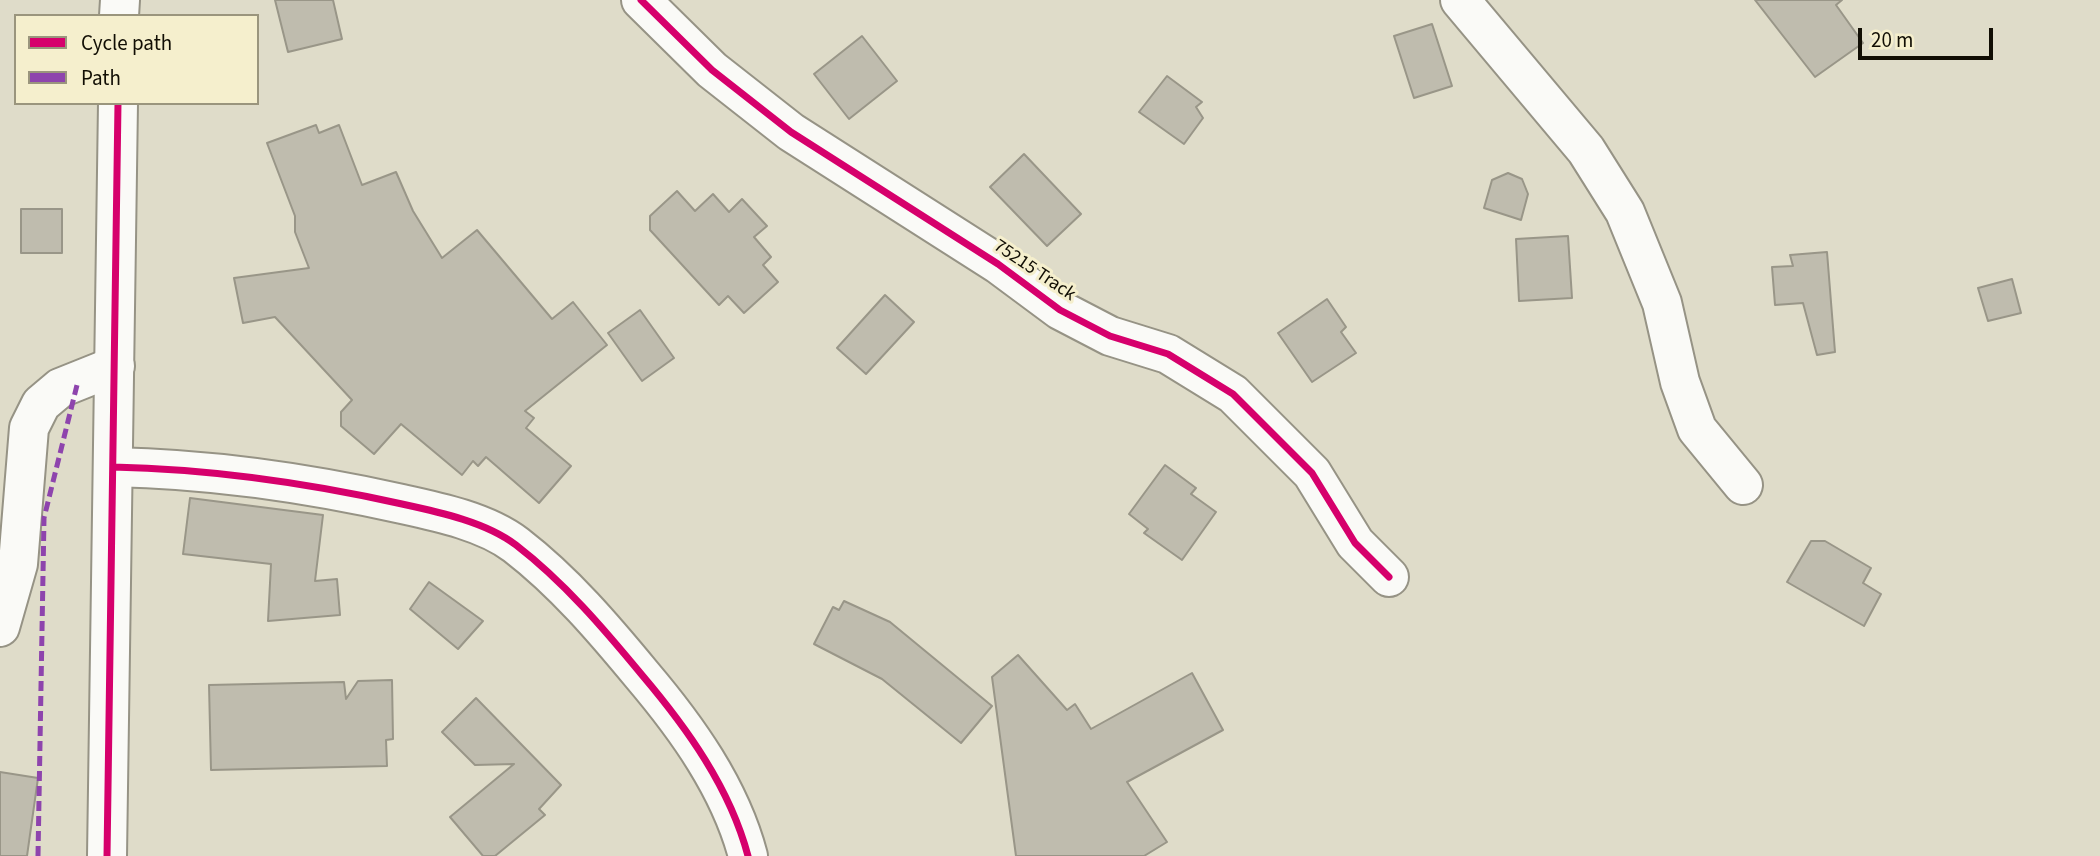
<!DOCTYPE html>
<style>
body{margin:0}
#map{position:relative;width:2100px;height:856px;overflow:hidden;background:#dfdcc9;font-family:"Source Sans 3",sans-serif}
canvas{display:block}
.legend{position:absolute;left:14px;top:14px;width:245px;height:91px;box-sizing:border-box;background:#f5efcd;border:2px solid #9a957d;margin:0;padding:9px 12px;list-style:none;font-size:21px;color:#110e04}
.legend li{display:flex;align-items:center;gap:14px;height:35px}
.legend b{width:35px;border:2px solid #9a957d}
.scale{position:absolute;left:1858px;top:28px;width:135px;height:32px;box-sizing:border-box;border:4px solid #110e04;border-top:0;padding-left:9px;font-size:21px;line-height:24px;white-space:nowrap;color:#110e04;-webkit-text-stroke:5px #f5efcd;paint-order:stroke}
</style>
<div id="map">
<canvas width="2100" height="856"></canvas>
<ul class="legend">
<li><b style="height:9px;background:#d6006c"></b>Cycle path</li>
<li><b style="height:9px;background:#8e44ad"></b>Path</li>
</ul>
<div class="scale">20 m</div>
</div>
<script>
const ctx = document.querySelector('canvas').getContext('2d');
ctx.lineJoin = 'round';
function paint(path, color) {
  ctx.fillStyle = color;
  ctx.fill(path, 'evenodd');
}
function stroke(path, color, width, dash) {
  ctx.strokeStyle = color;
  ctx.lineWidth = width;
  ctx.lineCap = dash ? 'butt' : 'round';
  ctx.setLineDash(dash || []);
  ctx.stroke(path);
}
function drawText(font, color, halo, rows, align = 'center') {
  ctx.font = font + ' "Source Sans 3",sans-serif';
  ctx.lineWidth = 6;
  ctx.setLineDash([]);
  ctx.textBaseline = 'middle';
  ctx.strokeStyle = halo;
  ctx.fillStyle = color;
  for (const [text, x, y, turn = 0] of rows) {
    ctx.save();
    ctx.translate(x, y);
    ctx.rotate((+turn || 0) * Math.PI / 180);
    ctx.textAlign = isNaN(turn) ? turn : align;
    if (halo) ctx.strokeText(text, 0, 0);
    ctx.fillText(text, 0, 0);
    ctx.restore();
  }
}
const building = new Path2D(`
 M 275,0 L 333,0 L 342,39 L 288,52 Z
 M 1755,0 L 1842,0 L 1836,5 L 1863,43 L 1815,77 Z
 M 1432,24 L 1452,86 L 1414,98 L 1394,36 Z
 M 862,36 L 897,81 L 849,119 L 814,74 Z
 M 1167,76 L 1202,102 L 1196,107 L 1203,118 L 1184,144 L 1139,112 Z
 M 316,125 L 319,133 L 339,125 L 362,185 L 396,172 L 413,211 L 442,258 L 477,230 L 552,319 L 573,302 L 607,345 L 525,411 L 534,418 L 526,428 L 571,466 L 539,503 L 486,457 L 478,466 L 473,461 L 462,475 L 401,424 L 374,454 L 341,426 L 341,412 L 352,400 L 275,317 L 243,323 L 234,278 L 309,268 L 295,232 L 295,216 L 267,143 Z
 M 1024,154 L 1081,214 L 1047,246 L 990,187 Z
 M 1508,173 L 1522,179 L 1528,194 L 1521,220 L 1484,208 L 1492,180 Z
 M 677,191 L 695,211 L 713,194 L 729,212 L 742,199 L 767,226 L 754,237 L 771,257 L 763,265 L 778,282 L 744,313 L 728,296 L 719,305 L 650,230 L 650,216 Z
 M 21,209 L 62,209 L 62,253 L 21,253 Z
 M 1568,236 L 1572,298 L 1519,301 L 1516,239 Z
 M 1827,252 L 1835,352 L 1817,355 L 1803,303 L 1775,305 L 1772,267 L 1793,266 L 1790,255 Z
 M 2012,279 L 2021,313 L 1988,321 L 1978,288 Z
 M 885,295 L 914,322 L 866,374 L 837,348 Z
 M 1327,299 L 1346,327 L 1341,332 L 1356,353 L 1312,382 L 1278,333 Z
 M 640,310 L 674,358 L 642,381 L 608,333 Z
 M 1165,465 L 1196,488 L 1191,494 L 1216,512 L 1182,560 L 1144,533 L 1148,529 L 1129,514 Z
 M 190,498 L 323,515 L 315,581 L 337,579 L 340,615 L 268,621 L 271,564 L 183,554 Z
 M 1811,541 L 1825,541 L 1871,568 L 1863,583 L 1881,594 L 1864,626 L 1787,582 Z
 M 429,582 L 483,621 L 458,649 L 410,609 Z
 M 844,601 L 890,622 L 992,706 L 961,743 L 882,679 L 814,644 L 833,607 L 839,610 Z
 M 1018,655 L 1067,710 L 1075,704 L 1091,729 L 1192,673 L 1223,730 L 1127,782 L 1167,842 L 1144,856 L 1016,856 L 992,677 Z
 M 392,680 L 393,739 L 386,740 L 387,766 L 211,770 L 209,685 L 344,682 L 346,699 L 358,681 Z
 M 476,698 L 561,785 L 539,809 L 545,815 L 495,856 L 483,856 L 450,817 L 514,764 L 475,765 L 442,732 Z
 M 0,772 L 38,778 L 27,856 L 0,856 Z`);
const minor = new Path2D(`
 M 641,0 L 712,70 L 791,132 L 998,264 L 1060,310 L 1110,336 L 1168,354 L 1233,394 L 1312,473 L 1355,543 L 1389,577
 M 1460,0 L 1586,150 L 1625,212 L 1662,303 L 1680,382 L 1697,429 L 1743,485
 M 113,467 C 210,469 308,483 402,504 C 439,512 486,522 516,545 C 564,582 604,629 642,675 C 687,728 730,788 748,856
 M 0,627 L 18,564 L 29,428 L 41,404 L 60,388 L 115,366`);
const tertiary = new Path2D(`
 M 119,16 L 120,0
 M 107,856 L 118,103`);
const quiet = new Path2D(`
 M 38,856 L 44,518 L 78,381`);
const cycleway = new Path2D(`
 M 641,0 L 712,70 L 791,132 L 998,264 L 1060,310 L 1110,336 L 1168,354 L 1233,394 L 1312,473 L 1355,543 L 1389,577
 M 113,467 C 210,469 308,483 402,504 C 439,512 486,522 516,545 C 564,582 604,629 642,675 C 687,728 730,788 748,856
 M 107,856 L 118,103`);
const streetNames = [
 ["75215 Track",1034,271,34]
];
paint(building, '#bfbcae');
stroke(building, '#999688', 2);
stroke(minor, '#969385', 42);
stroke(tertiary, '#969385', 42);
stroke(minor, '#fafaf7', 38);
stroke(tertiary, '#fafaf7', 38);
stroke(quiet, '#8e44ad', 5, [10, 5]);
stroke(cycleway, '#d6006c', 7);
drawText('19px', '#110e04', '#f5efcd', streetNames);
</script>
